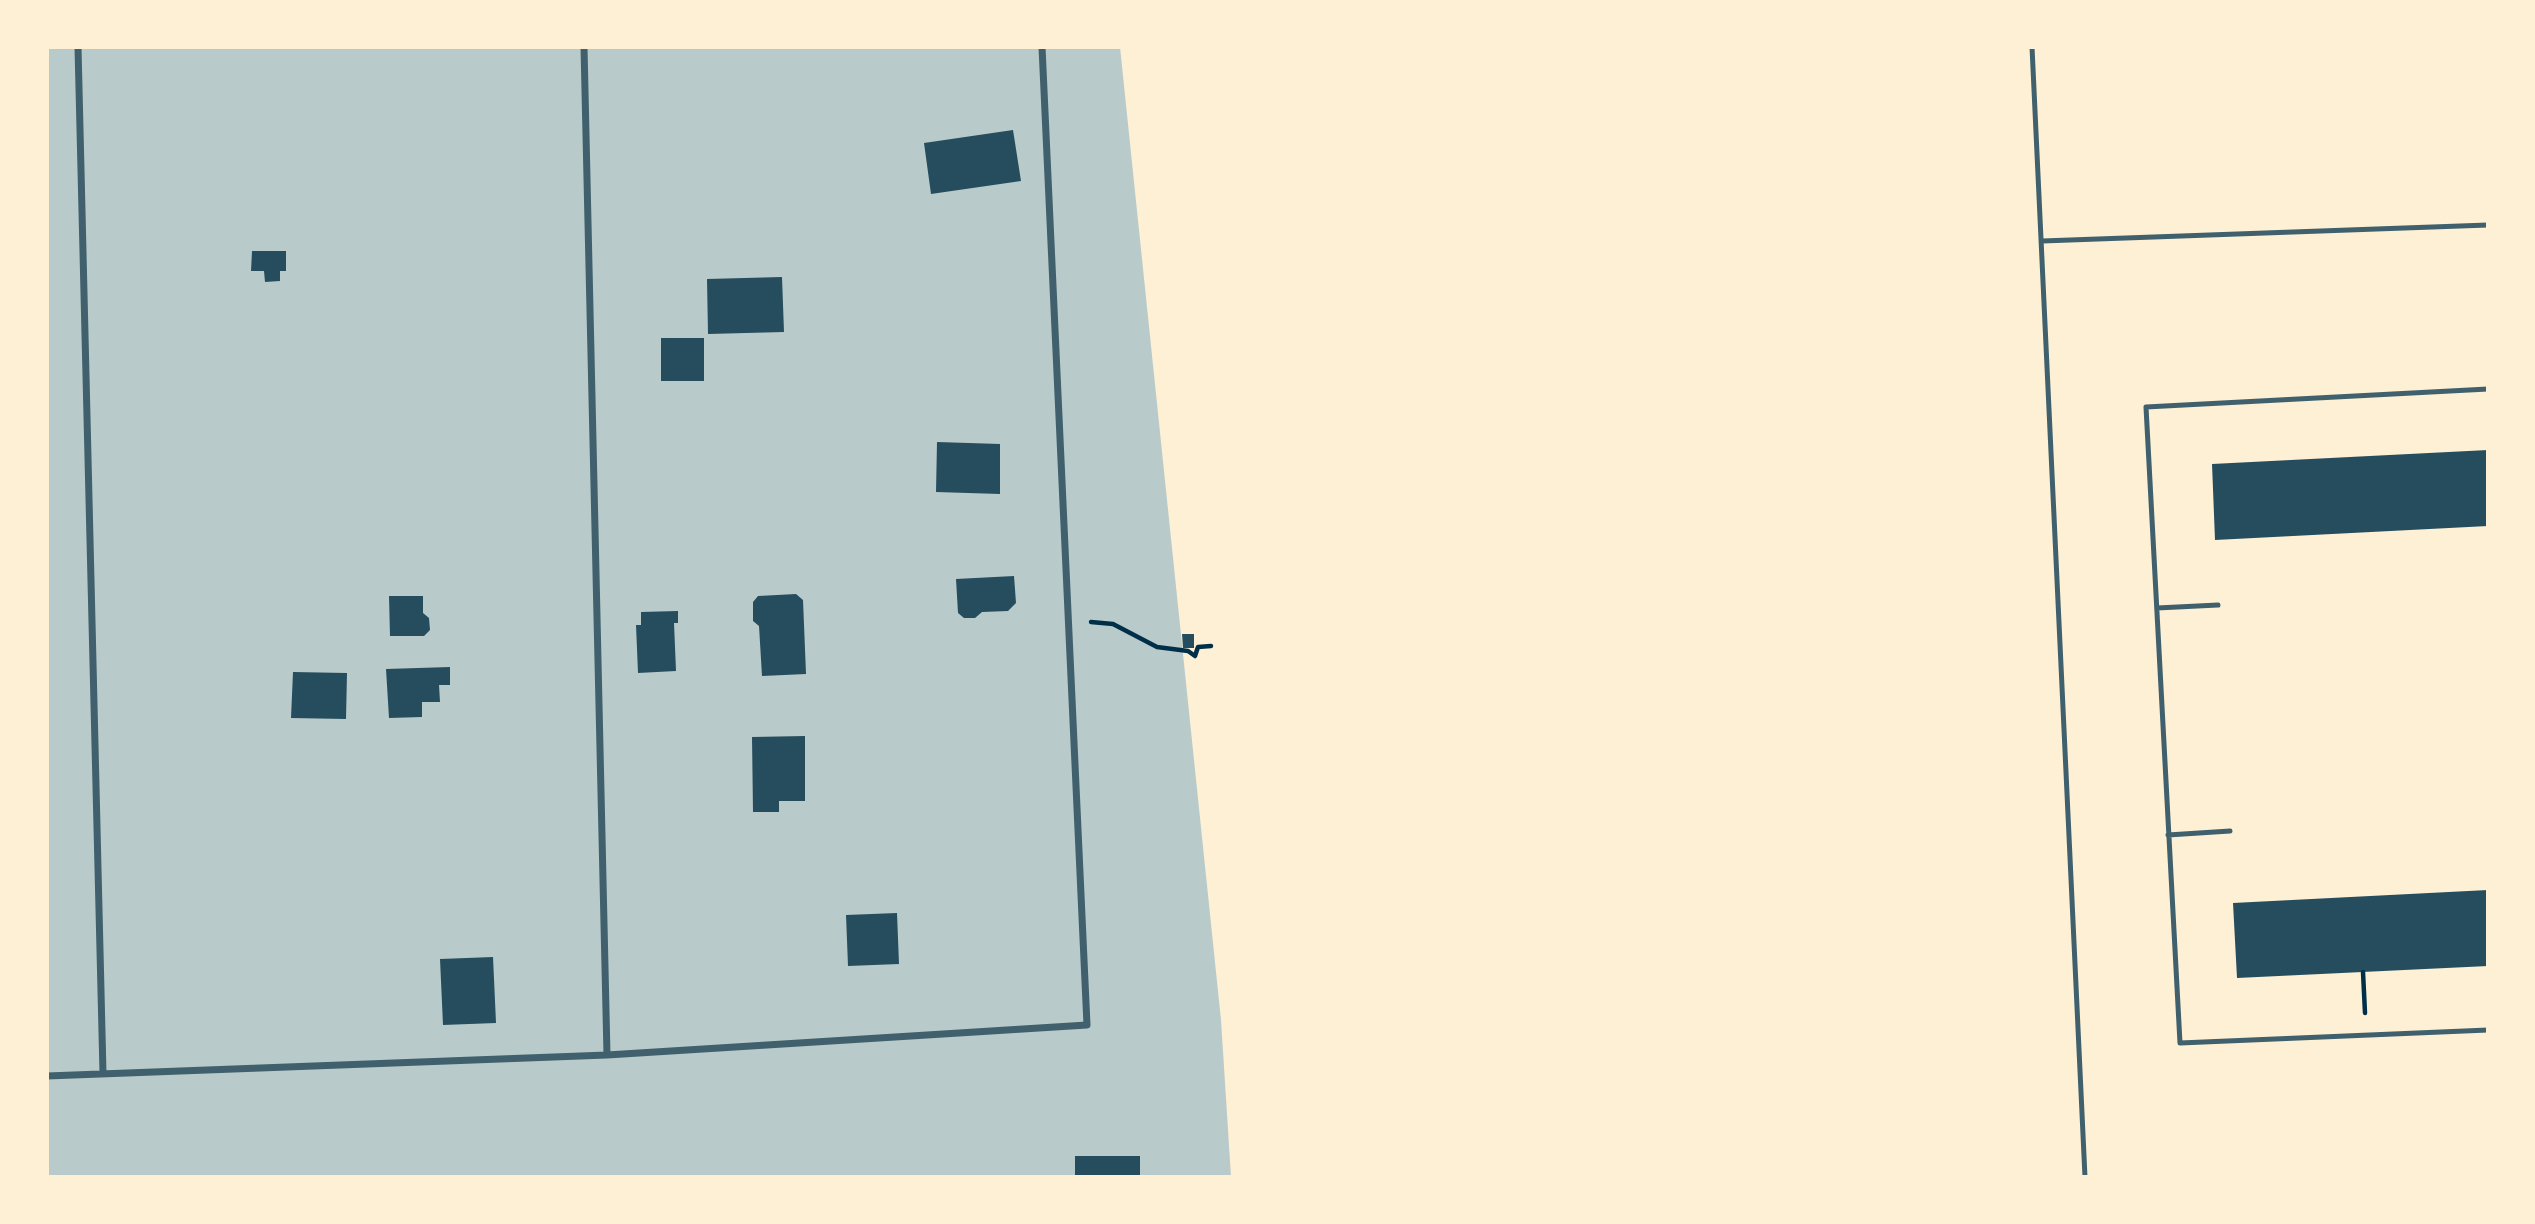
<!DOCTYPE html>
<style>
body{margin:0}
#map{position:relative;width:2535px;height:1224px;overflow:hidden;background:#fdf0d5;font-family:"IBM Plex Sans",sans-serif}
canvas{display:block}
.frame{position:absolute;inset:0;border:49px solid #fdf0d5;pointer-events:none}
</style>
<div id="map">
<canvas width="2535" height="1224"></canvas>
<div class="frame"></div>
</div>
<script>
const ctx = document.querySelector('canvas').getContext('2d');
ctx.lineJoin = 'round';
function paint(path, color) {
  ctx.fillStyle = color;
  ctx.fill(path, 'evenodd');
}
function stroke(path, color, width, dash) {
  ctx.strokeStyle = color;
  ctx.lineWidth = width;
  ctx.lineCap = dash ? 'butt' : 'round';
  ctx.setLineDash(dash || []);
  ctx.stroke(path);
}
const green = new Path2D(`
 M 47,47 L 1120,47 L 1221,1020 L 1231,1177 L 47,1177 Z`);
const building = new Path2D(`
 M 1013,130 L 1021,181 L 931,194 L 924,143 Z
 M 252,251 L 286,251 L 286,271 L 280,271 L 280,281 L 265,282 L 264,271 L 251,271 Z
 M 782,277 L 784,332 L 708,334 L 707,279 Z
 M 661,338 L 704,338 L 704,381 L 661,381 Z
 M 937,442 L 1000,444 L 1000,494 L 936,492 Z
 M 2488,450 L 2488,526 L 2215,540 L 2212,464 Z
 M 1014,576 L 1016,603 L 1008,611 L 982,612 L 975,618 L 964,618 L 958,613 L 956,579 Z
 M 796,594 L 803,600 L 806,674 L 762,676 L 759,626 L 753,621 L 753,602 L 758,596 Z
 M 389,596 L 423,596 L 423,613 L 429,618 L 430,630 L 424,636 L 390,636 Z
 M 678,611 L 678,623 L 674,623 L 676,671 L 638,673 L 636,625 L 641,625 L 641,612 Z
 M 1182,634 L 1194,634 L 1194,648 L 1183,648 Z
 M 450,667 L 450,685 L 439,685 L 440,702 L 422,702 L 422,717 L 389,718 L 386,669 Z
 M 293,672 L 347,673 L 346,719 L 291,718 Z
 M 805,736 L 805,801 L 779,801 L 779,812 L 753,812 L 752,737 Z
 M 2488,890 L 2488,966 L 2237,978 L 2233,903 Z
 M 897,913 L 899,964 L 848,966 L 846,915 Z
 M 493,957 L 496,1023 L 443,1025 L 440,959 Z
 M 1075,1156 L 1140,1156 L 1140,1177 L 1075,1177 Z`);
const path = new Path2D(`
 M 1091,622 L 1113,624 L 1157,647 L 1188,651 L 1195,656 L 1198,647 L 1211,646
 M 2363,972 L 2365,1013`);
const service = new Path2D(`
 M 2032,47 L 2085,1177
 M 2042,241 L 2488,225
 M 2488,389 L 2146,407 L 2180,1043 L 2488,1030
 M 2157,608 L 2218,605
 M 2168,835 L 2230,831`);
const minor = new Path2D(`
 M 78,47 L 103,1073
 M 584,47 L 607,1055
 M 47,1076 L 607,1055 L 1087,1025 L 1042,47`);
paint(green, '#b9caca');
paint(building, '#264d5e');
stroke(path, '#003049', 4.5);
stroke(service, '#3f606c', 5);
stroke(minor, '#3f606c', 7);
</script>
